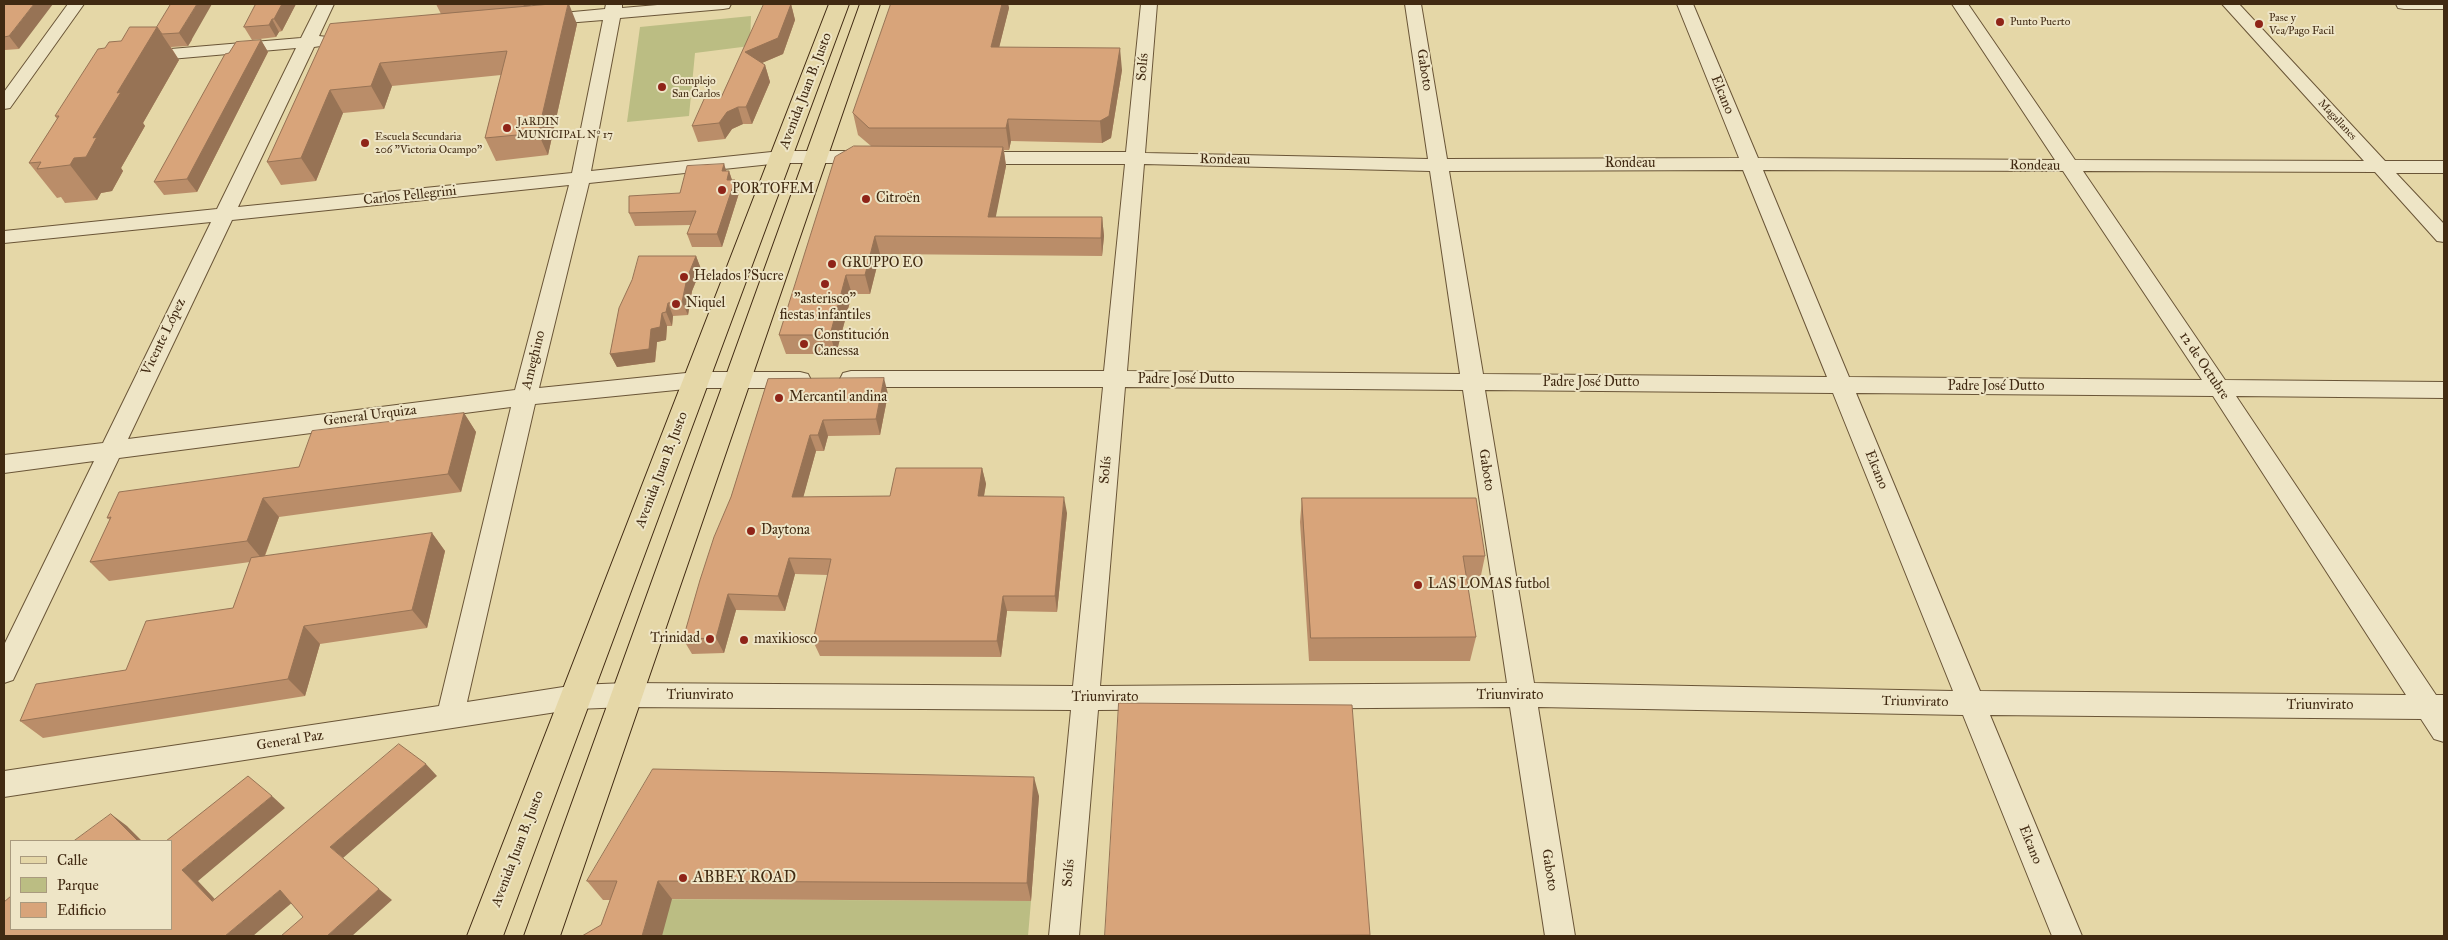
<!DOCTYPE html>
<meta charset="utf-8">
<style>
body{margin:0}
#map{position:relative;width:2448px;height:940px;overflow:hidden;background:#e5d7a7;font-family:"IM FELL Great Primer",serif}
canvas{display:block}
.frame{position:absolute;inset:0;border:5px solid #412a12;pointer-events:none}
.legend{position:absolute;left:10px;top:840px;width:162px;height:90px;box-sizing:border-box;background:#eee5c6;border:1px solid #a99a7e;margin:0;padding:6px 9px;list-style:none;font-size:15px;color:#412a12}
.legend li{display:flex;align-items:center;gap:10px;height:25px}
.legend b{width:25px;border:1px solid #a99a7e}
</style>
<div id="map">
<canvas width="2448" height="940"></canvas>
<div class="frame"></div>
<ul class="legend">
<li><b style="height:6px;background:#e5d7a7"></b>Calle</li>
<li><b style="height:14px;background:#bbbd83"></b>Parque</li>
<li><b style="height:14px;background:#d8a47a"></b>Edificio</li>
</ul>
</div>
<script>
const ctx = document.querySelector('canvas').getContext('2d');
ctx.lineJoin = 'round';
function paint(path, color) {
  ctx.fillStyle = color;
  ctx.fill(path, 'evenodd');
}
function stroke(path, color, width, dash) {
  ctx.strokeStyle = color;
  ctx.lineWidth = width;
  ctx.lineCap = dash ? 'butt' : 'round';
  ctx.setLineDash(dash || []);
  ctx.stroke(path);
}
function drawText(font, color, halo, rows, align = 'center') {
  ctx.font = font + ' "IM FELL Great Primer",serif';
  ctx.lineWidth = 4;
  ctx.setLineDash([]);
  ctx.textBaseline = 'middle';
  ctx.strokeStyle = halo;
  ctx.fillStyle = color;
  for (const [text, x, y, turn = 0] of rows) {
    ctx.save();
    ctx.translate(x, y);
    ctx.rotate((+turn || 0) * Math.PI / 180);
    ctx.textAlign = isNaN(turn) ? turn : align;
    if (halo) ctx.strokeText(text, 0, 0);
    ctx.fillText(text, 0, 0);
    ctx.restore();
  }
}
const green = new Path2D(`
 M 751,16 L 750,46 L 695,53 L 689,116 L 627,122 L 640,27 Z
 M 632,899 L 1031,901 L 1028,936 L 619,936 Z`);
const street = new Path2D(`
 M 68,4 L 84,4 L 10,108 L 4,109 L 4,92 Z
 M 318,4 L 334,4 L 319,36 L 327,37 L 330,41 L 327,45 L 314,47 L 238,207 L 572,173 L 603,20 L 541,25 L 535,24 L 533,20 L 535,16 L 541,15 L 605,9 L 606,4 L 622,4 L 622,8 L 669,4 L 731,4 L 729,8 L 723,9 L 620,18 L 591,171 L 781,151 L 868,151 L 875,153 L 877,157 L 875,161 L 868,163 L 781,163 L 589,183 L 539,388 L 696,372 L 800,372 L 808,374 L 811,380 L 808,386 L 800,388 L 696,388 L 535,404 L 467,702 L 576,685 L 627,683 L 1073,686 L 1103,387 L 851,387 L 843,385 L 840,379 L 843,373 L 851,371 L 1104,371 L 1125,164 L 974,164 L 967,162 L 965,158 L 967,154 L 974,152 L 1126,152 L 1141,4 L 1157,4 L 1145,153 L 1428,159 L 1405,4 L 1421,4 L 1447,159 L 1739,158 L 1677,4 L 1693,4 L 1758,158 L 2055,160 L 1952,4 L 1968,4 L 2075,160 L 2364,161 L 2222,4 L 2239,4 L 2385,161 L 2444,161 L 2444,173 L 2396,173 L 2444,224 L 2444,242 L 2437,241 L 2375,172 L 2083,171 L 2225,380 L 2444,382 L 2444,398 L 2236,396 L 2436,695 L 2444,695 L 2444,742 L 2434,739 L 2421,719 L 1990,715 L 2082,936 L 2052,936 L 1963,715 L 1538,707 L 1575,936 L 1545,936 L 1510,707 L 1098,710 L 1079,936 L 1049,936 L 1071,710 L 627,707 L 576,709 L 4,797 L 4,771 L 439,706 L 511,407 L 119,458 L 13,680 L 4,683 L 4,645 L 94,461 L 4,473 L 4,455 L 103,443 L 211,222 L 4,243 L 4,231 L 217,209 L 296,48 L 159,60 L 153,59 L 150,55 L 153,51 L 159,50 L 301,38 ZM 1144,164 L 1430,171 L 1460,374 L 1127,371 ZM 1743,170 L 1827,377 L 1483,374 L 1449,171 ZM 1763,170 L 2063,171 L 2202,380 L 1849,377 ZM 569,185 L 515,390 L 128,439 L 232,220 ZM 1125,387 L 1463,390 L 1507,683 L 1100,686 ZM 1485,390 L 1833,393 L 1953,691 L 1534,683 ZM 1856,393 L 2213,396 L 2406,695 L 1980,691 Z
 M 2396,4 L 2444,4 L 2444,9 L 2404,9 L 2398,8 Z`);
const primary = new Path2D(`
 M 829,4 L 849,4 L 503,936 L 467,936 Z
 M 860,4 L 880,4 L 560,936 L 524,936 Z`);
const wall = new Path2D(`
 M 4,4 L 19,49 L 5,50 L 4,51 Z
 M 171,4 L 192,40 L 188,46 L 171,47 L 179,60 L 143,123 L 145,126 L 121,168 L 123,171 L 112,191 L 101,193 L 97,200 L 65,203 L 61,197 L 57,198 L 29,163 L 57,119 L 55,116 L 105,48 L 121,41 L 157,27 Z
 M 256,4 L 296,4 L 282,31 L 279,32 L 276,37 L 252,40 L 244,27 Z
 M 436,4 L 531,4 L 530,6 L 577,24 L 548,155 L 496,161 L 485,138 L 501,75 L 392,86 L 384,109 L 343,113 L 316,181 L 281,185 L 267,162 L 330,24 L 441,14 Z
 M 791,4 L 795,20 L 783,54 L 762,63 L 765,65 L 770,82 L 752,124 L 743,124 L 732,129 L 725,139 L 698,142 L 692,126 L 721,97 Z
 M 891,4 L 1008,4 L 1009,8 L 999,47 L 1122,70 L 1111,138 L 1102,143 L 1011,141 L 1009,150 L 1004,150 L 1006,166 L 995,217 L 1102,217 L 1104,236 L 1102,256 L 880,254 L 870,294 L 852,294 L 836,354 L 786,354 L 779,335 L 871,146 L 858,135 L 853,113 Z
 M 261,40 L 268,52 L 197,192 L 164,195 L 154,182 L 229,53 Z
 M 724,164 L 726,171 L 729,171 L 732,180 L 739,193 L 722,247 L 692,247 L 687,234 L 691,225 L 635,226 L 629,213 L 680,193 Z
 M 696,256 L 701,269 L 692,291 L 688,315 L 673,316 L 672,326 L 667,326 L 666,340 L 657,342 L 655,362 L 617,367 L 610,354 Z
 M 768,379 L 888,394 L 880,435 L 828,436 L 824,451 L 816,451 L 803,497 L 890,496 L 982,468 L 986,484 L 984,496 L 1067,513 L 1057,612 L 1007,611 L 1001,657 L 820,656 L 813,641 L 828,575 L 795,574 L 785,611 L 736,610 L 724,653 L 692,654 L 683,639 L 731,497 Z
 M 464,413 L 476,432 L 461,492 L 279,517 L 265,556 L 432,533 L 445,551 L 427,628 L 320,644 L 305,696 L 43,738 L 20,721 L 126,670 L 233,608 L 250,562 L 109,581 L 90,562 L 110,520 L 107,518 L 299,467 Z
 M 1302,498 L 1485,556 L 1480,580 L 1467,580 L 1476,637 L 1470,661 L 1309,661 L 1300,522 Z
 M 1039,796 L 1031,901 L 672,899 L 601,925 L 610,900 L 603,900 L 587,881 Z
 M 1370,935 L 1370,936 L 1105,936 Z`);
const shadedWall = new Path2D(`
 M 34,4 L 53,4 L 19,49 L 9,36 Z
 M 197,4 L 212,4 L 188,46 L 179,33 Z
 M 282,4 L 296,4 L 282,31 L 274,19 Z
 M 523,4 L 531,4 L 528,15 Z
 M 568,4 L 569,4 L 577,24 L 548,155 L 538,133 Z
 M 791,4 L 795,20 L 783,54 L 750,68 L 745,52 Z
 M 1002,4 L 1008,4 L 1009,8 L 994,68 L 991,47 Z
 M 272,19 L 279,32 L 276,37 L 269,25 Z
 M 157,27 L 179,60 L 143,123 L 145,126 L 121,168 L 123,171 L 112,191 L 101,193 L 97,200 L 70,165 L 74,158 L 93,138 L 117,93 Z
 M 261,40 L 268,52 L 197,192 L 187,179 Z
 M 1120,48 L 1122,70 L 1111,138 L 1102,143 L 1100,121 Z
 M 380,63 L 392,86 L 384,109 L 371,86 Z
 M 765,65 L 770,82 L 752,124 L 746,107 Z
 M 330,90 L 343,113 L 316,181 L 301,158 Z
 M 738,107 L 743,124 L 732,129 L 725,139 L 719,123 L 727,112 Z
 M 1008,119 L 1011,141 L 1009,150 L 1006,128 Z
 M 1003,147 L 1006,166 L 992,236 L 988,217 Z
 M 724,164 L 728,176 L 729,171 L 733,183 L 735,180 L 739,193 L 722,247 L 717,234 L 722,171 Z
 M 1102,217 L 1104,236 L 1102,256 L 1101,238 Z
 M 875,236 L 880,254 L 870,294 L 865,275 Z
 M 696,256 L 701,269 L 692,291 L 688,315 L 682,302 L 687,278 Z
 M 846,275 L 852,294 L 836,354 L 830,335 Z
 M 668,303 L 673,316 L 672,326 L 666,312 Z
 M 662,313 L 667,326 L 666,340 L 657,342 L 655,362 L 617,367 L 610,354 L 651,329 Z
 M 884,378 L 888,394 L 880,435 L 876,419 Z
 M 464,413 L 476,432 L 461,492 L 448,474 Z
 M 823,420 L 828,436 L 824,451 L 818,435 Z
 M 810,435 L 816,451 L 799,513 L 792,497 Z
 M 982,468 L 986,484 L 981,512 L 978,496 Z
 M 1064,497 L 1067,513 L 1057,612 L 1055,596 Z
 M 263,498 L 279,517 L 263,560 L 247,541 Z
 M 432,533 L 445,551 L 427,628 L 412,610 Z
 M 789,558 L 795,574 L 785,611 L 778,596 Z
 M 728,594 L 736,610 L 724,653 L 716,638 Z
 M 1003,596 L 1007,611 L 1001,657 L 997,641 Z
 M 304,626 L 320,644 L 305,696 L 288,679 Z
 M 426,764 L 437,776 L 343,858 L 330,847 Z
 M 1034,777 L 1039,796 L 1031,901 L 1027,883 Z
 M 272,796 L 285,808 L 198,881 L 227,912 L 212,901 L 182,870 Z
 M 111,814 L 127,826 L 142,841 L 138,841 Z
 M 658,881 L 672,899 L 662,936 L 642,936 Z
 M 379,889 L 392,900 L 352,936 L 327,936 Z
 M 280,890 L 294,901 L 253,936 L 225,936 Z`);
const building = new Path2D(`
 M 4,4 L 34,4 L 9,36 L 4,37 Z
 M 171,4 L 197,4 L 179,33 L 162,34 L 157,27 Z
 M 256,4 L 282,4 L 274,19 L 272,19 L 269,25 L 244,27 Z
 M 551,4 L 568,4 L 538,133 L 485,138 L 507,51 L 380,63 L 371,86 L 330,90 L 301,158 L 267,162 L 330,24 Z
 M 764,4 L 791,4 L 778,38 L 745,52 L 765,65 L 746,107 L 738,107 L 727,112 L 719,123 L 692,126 L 705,97 L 721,97 Z
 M 891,4 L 1002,4 L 991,47 L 1120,48 L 1109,116 L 1100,121 L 1008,119 L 1006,128 L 869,128 L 853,113 Z
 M 130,27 L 157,27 L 117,93 L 121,92 L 93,138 L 97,137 L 86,157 L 74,158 L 70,165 L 37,169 L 41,162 L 29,163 L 59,116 L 55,116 L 98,49 L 105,48 L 109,42 L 121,41 Z
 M 261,40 L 187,179 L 154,182 L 225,54 L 229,53 L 236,42 Z
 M 854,146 L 1003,147 L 988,217 L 1102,217 L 1101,238 L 875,236 L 865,275 L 846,275 L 830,335 L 779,335 L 835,157 Z
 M 724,164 L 722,171 L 729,171 L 727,180 L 735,180 L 717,234 L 687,234 L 696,211 L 629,213 L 629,196 L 680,193 L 687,166 Z
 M 639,256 L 696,256 L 687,278 L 682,302 L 668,303 L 666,312 L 662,313 L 660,327 L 651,329 L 649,349 L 610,354 L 619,308 L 632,280 Z
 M 884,378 L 876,419 L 823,420 L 818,435 L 810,435 L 792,497 L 890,496 L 896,468 L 982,468 L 978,496 L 1064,497 L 1055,596 L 1003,596 L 997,641 L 813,641 L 831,559 L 789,558 L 778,596 L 728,594 L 716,638 L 683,639 L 700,580 L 714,537 L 731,497 L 768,379 Z
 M 464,413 L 448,474 L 263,498 L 247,541 L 90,562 L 111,517 L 107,518 L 119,492 L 299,467 L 312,431 Z
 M 1302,498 L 1476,498 L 1485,556 L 1463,556 L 1476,637 L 1311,638 Z
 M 432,533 L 412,610 L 304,626 L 288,679 L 20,721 L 36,684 L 126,670 L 146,621 L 233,608 L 251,558 Z
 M 1119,703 L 1352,705 L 1370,935 L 1105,936 Z
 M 399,744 L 426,764 L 330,847 L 379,889 L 327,936 L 281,936 L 303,917 L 280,890 L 225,936 L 4,936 L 4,902 L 11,896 L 11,929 L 171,929 L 171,841 L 166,841 L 248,776 L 272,796 L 182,870 L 212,901 Z
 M 653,769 L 1034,777 L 1027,883 L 658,881 L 642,936 L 582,936 L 601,925 L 617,881 L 587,881 Z
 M 111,814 L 138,841 L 74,841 Z`);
const markers = [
 [2000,22,5,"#8f2418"],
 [2259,24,5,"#8f2418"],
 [662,87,5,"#8f2418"],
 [507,128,5,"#8f2418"],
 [365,143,5,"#8f2418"],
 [722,190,5,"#8f2418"],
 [866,199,5,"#8f2418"],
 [832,264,5,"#8f2418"],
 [684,277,5,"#8f2418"],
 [825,284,5,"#8f2418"],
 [676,304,5,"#8f2418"],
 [804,344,5,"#8f2418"],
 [779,398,5,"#8f2418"],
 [751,531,5,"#8f2418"],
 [1418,585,5,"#8f2418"],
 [710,639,5,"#8f2418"],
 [744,640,5,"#8f2418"],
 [683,878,5,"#8f2418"]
];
const farPoinames = [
 ["Pase y",2269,18],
 ["Vea/Pago Facil",2269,31],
 ["Punto Puerto",2010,22],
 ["Complejo",672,81],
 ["San Carlos",672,94],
 ["JARDIN",517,122],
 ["MUNICIPAL N° 17",517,135],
 ["Escuela Secundaria",375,137],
 ["206 \"Victoria Ocampo\"",375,150]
];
const farStreetnames = [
 ["Magallanes",2337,120,47]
];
const streetNames = [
 ["Solís",1143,67,-85],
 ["Gaboto",1424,70,81],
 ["Avenida Juan B. Justo",806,91,-69],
 ["Elcano",1722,95,68],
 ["Rondeau",1225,160,1],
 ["Rondeau",1630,164],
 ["Rondeau",2035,166,1],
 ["Carlos Pellegrini",410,196,-6],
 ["Vicente López",164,337,-64],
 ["Ameghino",534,360,-76],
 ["12 de Octubre",2204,366,56],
 ["Padre José Dutto",1186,380],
 ["Padre José Dutto",1591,383],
 ["Padre José Dutto",1996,387],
 ["General Urquiza",370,416,-7],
 ["Avenida Juan B. Justo",662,470,-69],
 ["Solís",1106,470,-85],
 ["Gaboto",1486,470,81],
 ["Elcano",1876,470,68],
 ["Triunvirato",700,696],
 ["Triunvirato",1510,696],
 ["Triunvirato",1105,698],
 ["Triunvirato",1915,702,1],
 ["Triunvirato",2320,706],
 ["General Paz",290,741,-9],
 ["Elcano",2030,845,68],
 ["Avenida Juan B. Justo",518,849,-69],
 ["Gaboto",1549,870,81],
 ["Solís",1069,873,-85]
];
const poiNames = [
 ["PORTOFEM",732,190],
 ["Citroën",876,199],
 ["GRUPPO EO",842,264],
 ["Helados l'Sucre",694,277],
 ["\"asterisco\"",825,300,"center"],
 ["fiestas infantiles",825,316,"center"],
 ["Niquel",686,304],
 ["Constitución",814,336],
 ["Canessa",814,352],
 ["Mercantil andina",789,398],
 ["Daytona",761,531],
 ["LAS LOMAS futbol",1428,585],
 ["Trinidad",700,639,"right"],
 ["maxikiosco",754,640]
];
const nearPoinames = [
 ["ABBEY ROAD",693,878]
];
paint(green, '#bbbd83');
stroke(street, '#6a5537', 2);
stroke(primary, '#412a12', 2);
paint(street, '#eee5c6');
paint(primary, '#e5d7a7');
paint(wall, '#ba8d69');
paint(shadedWall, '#977355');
paint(building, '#d8a47a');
stroke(building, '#977355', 1);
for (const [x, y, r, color] of markers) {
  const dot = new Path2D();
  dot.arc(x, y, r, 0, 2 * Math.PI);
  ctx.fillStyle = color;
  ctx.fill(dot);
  stroke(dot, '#eee5c6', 2);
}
drawText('11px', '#412a12', '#eee5c6', farPoinames, 'left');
drawText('11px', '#412a12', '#eee5c6', farStreetnames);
drawText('14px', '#412a12', '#eee5c6', streetNames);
drawText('14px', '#412a12', '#eee5c6', poiNames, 'left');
drawText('16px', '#412a12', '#eee5c6', nearPoinames, 'left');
</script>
